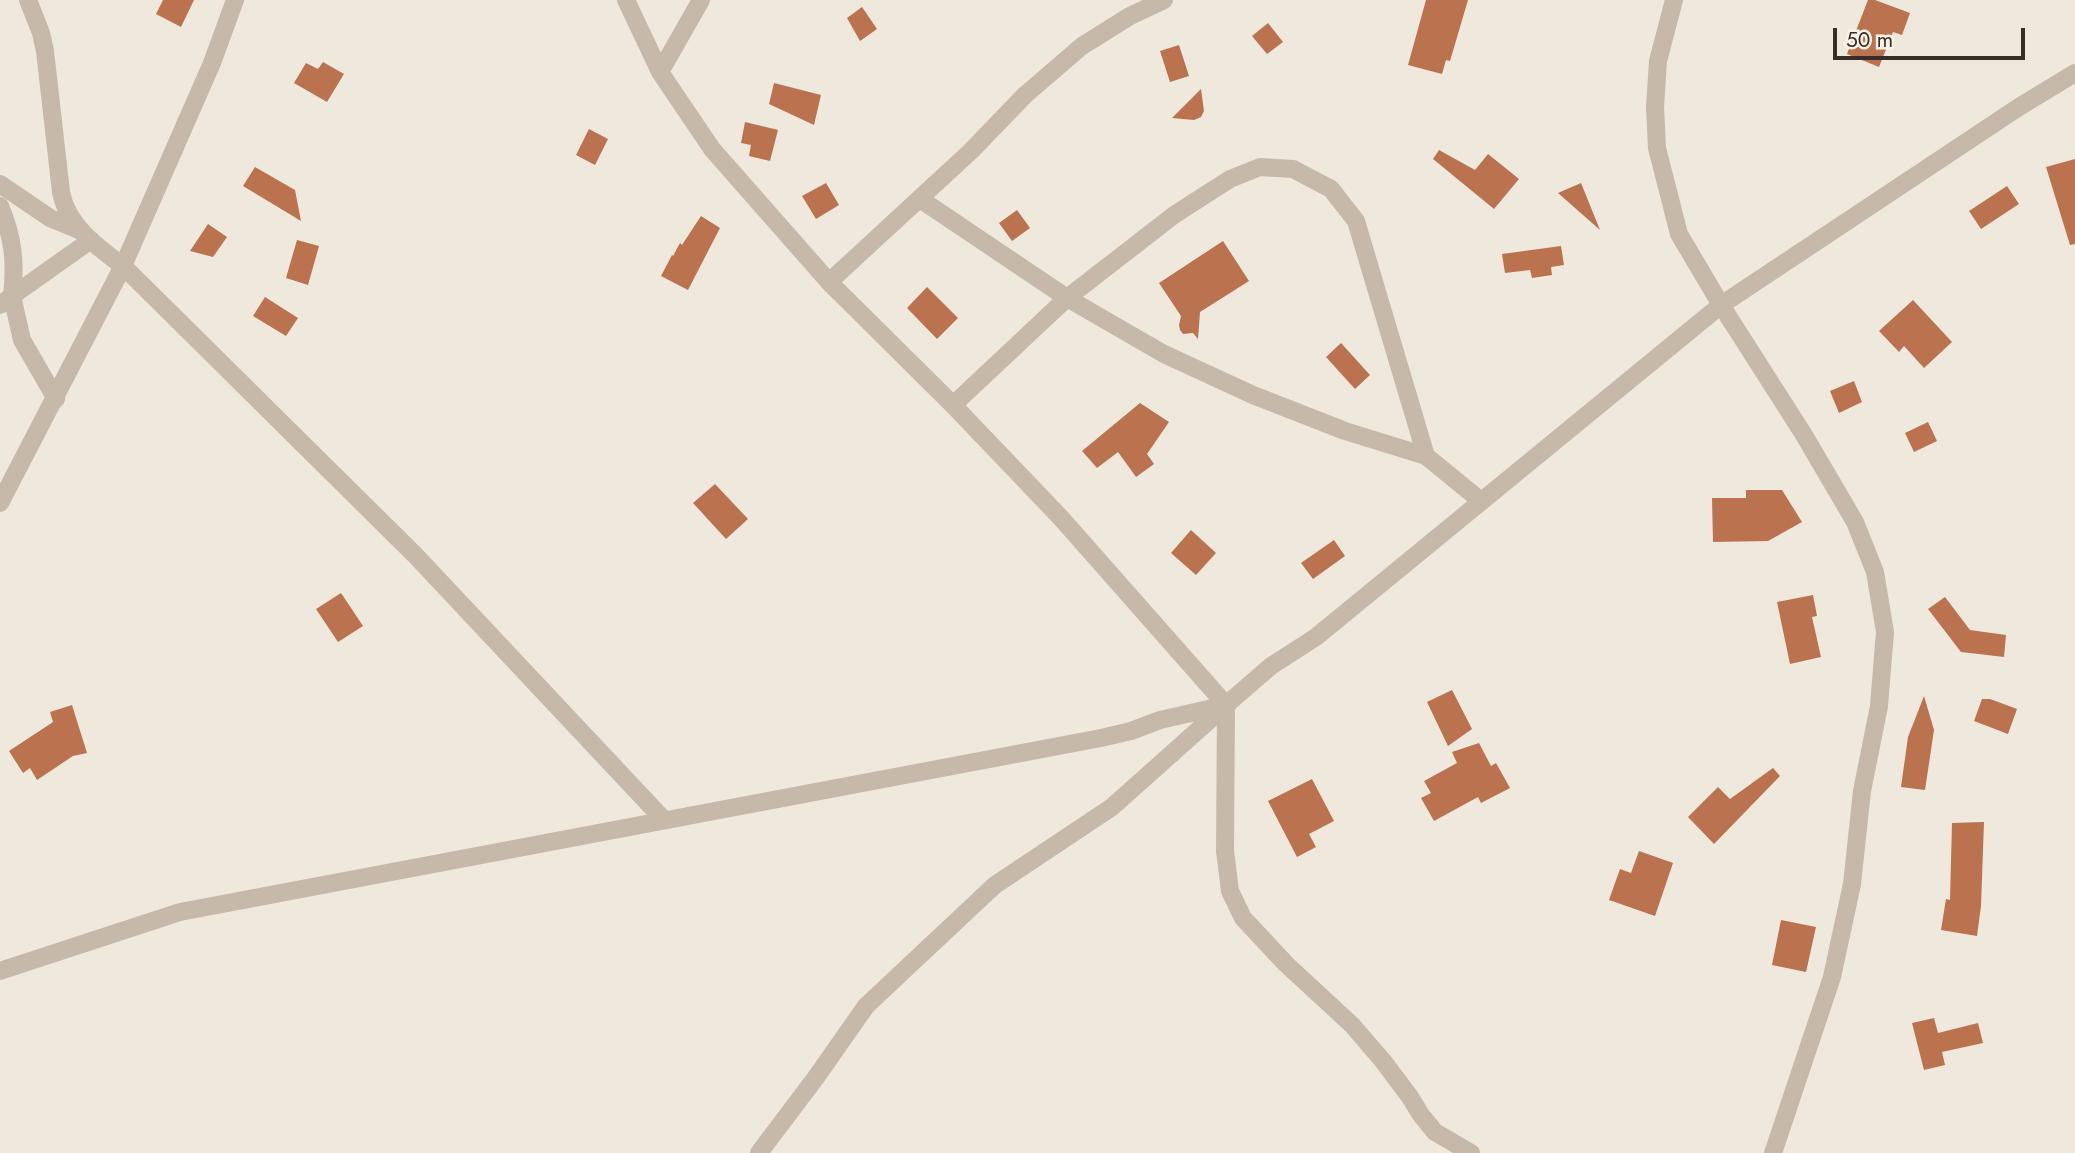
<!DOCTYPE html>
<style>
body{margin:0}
#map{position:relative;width:2075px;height:1153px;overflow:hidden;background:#efe8dc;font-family:Jost,sans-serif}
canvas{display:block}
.scale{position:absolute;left:1833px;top:28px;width:192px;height:32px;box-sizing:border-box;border:4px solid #342d28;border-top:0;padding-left:9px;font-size:21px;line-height:24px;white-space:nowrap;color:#342d28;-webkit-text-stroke:5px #f7f1e7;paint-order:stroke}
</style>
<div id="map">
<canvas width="2075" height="1153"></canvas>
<div class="scale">50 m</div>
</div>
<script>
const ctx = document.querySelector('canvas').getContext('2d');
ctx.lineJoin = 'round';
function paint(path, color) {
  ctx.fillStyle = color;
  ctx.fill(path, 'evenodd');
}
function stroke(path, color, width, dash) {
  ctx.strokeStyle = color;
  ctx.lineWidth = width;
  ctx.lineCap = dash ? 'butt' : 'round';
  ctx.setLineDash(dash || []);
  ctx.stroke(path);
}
const building = new Path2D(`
 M 163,0 L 194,0 L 181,27 L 156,14 Z
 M 1426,0 L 1468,0 L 1450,61 L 1446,60 L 1442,74 L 1408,65 Z
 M 1868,0 L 1875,0 L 1910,13 L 1902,35 L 1893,32 L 1879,67 L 1847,54 Z
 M 862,7 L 877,29 L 860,41 L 847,18 Z
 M 1268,23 L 1283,42 L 1267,54 L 1252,36 Z
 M 1179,45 L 1189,76 L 1170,82 L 1160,51 Z
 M 323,62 L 344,74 L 327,102 L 294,83 L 306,63 L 318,69 Z
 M 774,83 L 821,95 L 814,125 L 769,104 Z
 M 1201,89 L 1204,111 L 1201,117 L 1194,120 L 1172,118 Z
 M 745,122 L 778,130 L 770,161 L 749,156 L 751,145 L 741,143 Z
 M 589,129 L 608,139 L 595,165 L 576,155 Z
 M 1439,150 L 1475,170 L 1488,154 L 1519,179 L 1494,209 L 1433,159 Z
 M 2075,159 L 2075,244 L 2070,245 L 2046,167 Z
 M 255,167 L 295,190 L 301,221 L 243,186 Z
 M 826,183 L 839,205 L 816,219 L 802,196 Z
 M 1581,183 L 1600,230 L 1558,193 Z
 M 2007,186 L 2019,204 L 1981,229 L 1969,211 Z
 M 1017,210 L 1030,228 L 1012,241 L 999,223 Z
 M 701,216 L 720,228 L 688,290 L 661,276 L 672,255 L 673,256 L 680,243 L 682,245 Z
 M 208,224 L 227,237 L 213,257 L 190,251 Z
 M 297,240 L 319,246 L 308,285 L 286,278 Z
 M 1223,241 L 1249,281 L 1200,312 L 1198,339 L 1193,333 L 1183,334 L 1180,330 L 1179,325 L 1181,316 L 1159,283 Z
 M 1561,246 L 1564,265 L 1551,267 L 1552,275 L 1532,278 L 1530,270 L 1505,273 L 1502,254 Z
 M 927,287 L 958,318 L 937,339 L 907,308 Z
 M 265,297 L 298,318 L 286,336 L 253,316 Z
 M 1913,300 L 1952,342 L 1924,368 L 1904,346 L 1899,352 L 1879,331 Z
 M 1341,343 L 1370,375 L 1355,389 L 1326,357 Z
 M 1854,381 L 1862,402 L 1839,413 L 1830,391 Z
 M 1140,403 L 1169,422 L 1147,454 L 1154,464 L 1136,477 L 1118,452 L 1097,468 L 1082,451 Z
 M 1928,422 L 1937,441 L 1914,452 L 1905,433 Z
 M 715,484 L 748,519 L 726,539 L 693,503 Z
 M 1746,490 L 1782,490 L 1802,522 L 1768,541 L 1713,542 L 1712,498 L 1746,498 Z
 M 1191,530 L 1216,553 L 1196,575 L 1171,553 Z
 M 1334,540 L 1345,556 L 1313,579 L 1301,563 Z
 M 341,593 L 363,626 L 338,642 L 316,609 Z
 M 1813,595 L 1817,616 L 1812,617 L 1821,657 L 1790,664 L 1777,602 Z
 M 1945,597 L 1970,630 L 2006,635 L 2004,657 L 1961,652 L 1928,609 Z
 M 1452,690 L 1472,729 L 1448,746 L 1427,702 Z
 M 1924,696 L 1934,730 L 1925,790 L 1901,787 L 1908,737 Z
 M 1982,699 L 1990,699 L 2017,709 L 2008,734 L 1974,721 Z
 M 72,705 L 87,753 L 73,756 L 37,780 L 30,768 L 23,773 L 9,751 L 53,722 L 50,712 Z
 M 1479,743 L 1491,766 L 1496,763 L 1510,788 L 1481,803 L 1478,797 L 1434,821 L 1421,798 L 1431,793 L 1424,781 L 1457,763 L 1452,752 Z
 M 1773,768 L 1780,776 L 1714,844 L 1688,817 L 1718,787 L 1730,799 Z
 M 1312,779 L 1334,821 L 1309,834 L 1316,847 L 1297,857 L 1268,801 Z
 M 1984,822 L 1981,906 L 1977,936 L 1941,930 L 1946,899 L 1950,900 L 1952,823 Z
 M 1639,851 L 1673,863 L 1655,916 L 1609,900 L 1620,869 L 1631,873 Z
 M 1781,920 L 1816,927 L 1806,972 L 1772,965 Z
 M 1934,1018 L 1938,1033 L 1978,1023 L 1983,1043 L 1942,1052 L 1945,1065 L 1924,1070 L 1912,1023 Z`);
const minor = new Path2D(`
 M 28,0 L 41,33 L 45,51 L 61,192 C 67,225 97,247 123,266 L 416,556 L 664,820
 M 626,0 L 660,72 L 712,149 L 829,282 L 953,405 L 1061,518 L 1226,705 L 1225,851 L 1230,891 L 1243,918 L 1286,964 L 1352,1025 L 1383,1061 L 1410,1097 L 1421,1115 L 1435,1132 L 1471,1153
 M 1674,0 L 1658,61 L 1655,107 L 1657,148 L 1679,234 L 1721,305 L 1804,435 L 1855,522 L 1875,572 L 1885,632 L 1879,706 L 1862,791 L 1852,884 L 1832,977 L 1773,1153
 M 660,72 L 701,0
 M 0,184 L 50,218 L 81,231
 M 920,199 L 1067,298 L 1164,354 L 1253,395 L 1345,431 L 1426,456 L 1481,501
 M 0,206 C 13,237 16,262 12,296
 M 829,282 L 971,151 L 1025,95 L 1082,46 L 1130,16 L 1164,0
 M 12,296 L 91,240
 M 0,305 L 12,296 L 22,340 L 56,399
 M 953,405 L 1067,298 L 1174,215 L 1230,179 L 1260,167 L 1293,169 L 1331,189 L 1356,221 L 1426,456
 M 0,503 L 123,266 L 212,63 L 235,0
 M 0,971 L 180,912 L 1101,738 L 1131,731 L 1160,720 L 1226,705 L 1271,666 L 1316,637 L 1721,305 L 2019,107 L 2075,73
 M 759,1153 L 817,1076 L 866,1006 L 995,885 L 1112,807 L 1224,707`);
paint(building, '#ba724f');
stroke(minor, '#c6b9a9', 18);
</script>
